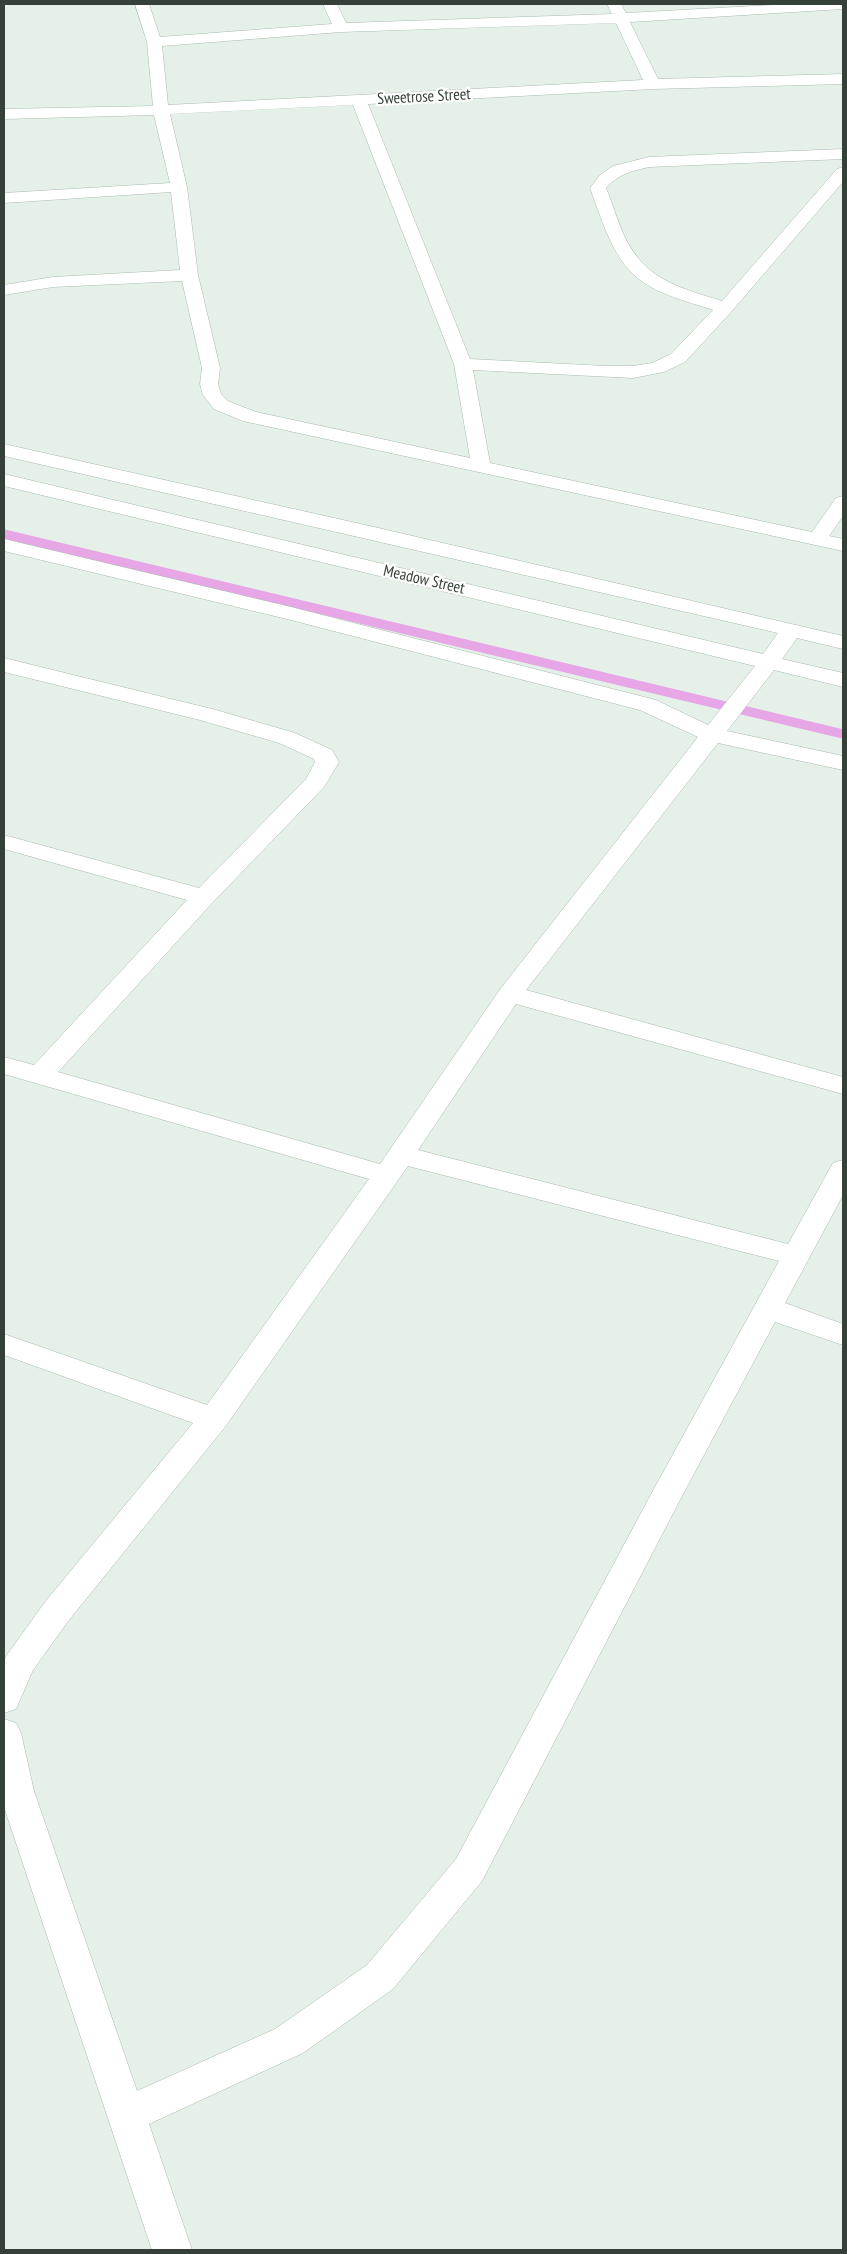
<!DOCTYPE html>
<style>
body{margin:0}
#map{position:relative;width:847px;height:2254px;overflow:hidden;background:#e4f0e8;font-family:"PT Sans Narrow",sans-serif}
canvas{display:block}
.frame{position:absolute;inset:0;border:5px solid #354138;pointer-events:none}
</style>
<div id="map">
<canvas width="847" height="2254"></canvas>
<div class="frame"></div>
</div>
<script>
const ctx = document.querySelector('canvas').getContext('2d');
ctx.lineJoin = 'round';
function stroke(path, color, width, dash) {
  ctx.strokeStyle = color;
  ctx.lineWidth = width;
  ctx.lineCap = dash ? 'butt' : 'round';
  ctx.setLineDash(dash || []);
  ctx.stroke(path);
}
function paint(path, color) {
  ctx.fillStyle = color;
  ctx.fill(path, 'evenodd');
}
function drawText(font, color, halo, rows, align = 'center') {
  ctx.font = font + ' "PT Sans Narrow",sans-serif';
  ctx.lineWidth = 4.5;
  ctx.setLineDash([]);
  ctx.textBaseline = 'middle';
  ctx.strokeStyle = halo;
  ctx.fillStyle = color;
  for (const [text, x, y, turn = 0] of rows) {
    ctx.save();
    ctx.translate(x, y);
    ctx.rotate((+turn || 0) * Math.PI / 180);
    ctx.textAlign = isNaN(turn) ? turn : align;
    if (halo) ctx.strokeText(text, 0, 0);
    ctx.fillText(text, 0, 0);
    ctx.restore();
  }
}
const stream = new Path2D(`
 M 4,534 L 843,734`);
const minor = new Path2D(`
 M 135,4 L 149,4 L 160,37 L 332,24 L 323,4 L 337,4 L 346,23 L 612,14 L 607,4 L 621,4 L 626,13 L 791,4 L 843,4 L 843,9 L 630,22 L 658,79 L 843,74 L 843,84 L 653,89 L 368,104 L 470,359 L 606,366 L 633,366 L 652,363 L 671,354 L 713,310 C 687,301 654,294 633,274 C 610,251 601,217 590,188 L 600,175 L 613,166 L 649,157 L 843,149 L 843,159 L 649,167 C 632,171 618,174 606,188 C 616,212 622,240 639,259 C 658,283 693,292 722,301 L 837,169 L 843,167 L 843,182 L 731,312 L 685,362 L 664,372 L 633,378 L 473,370 L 490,463 L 812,532 L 836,498 L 843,496 L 843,516 L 829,536 L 843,539 L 843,551 L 243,421 L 214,409 L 203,395 L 200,384 L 202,368 L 182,281 L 53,287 L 4,295 L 4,285 L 53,277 L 180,270 L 171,192 L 4,203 L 4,193 L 170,183 L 154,115 L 4,119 L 4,109 L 153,106 L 147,42 ZM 616,23 L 643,80 L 168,105 L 162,46 L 341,32 ZM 353,105 L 454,364 L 470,458 L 256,412 L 228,401 L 221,394 L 218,384 L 220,368 L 198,275 L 187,187 L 170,114 Z
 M 4,444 L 374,527 L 843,636 L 843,649 L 797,638 L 782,659 L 843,673 L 843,687 L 774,670 L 727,731 L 843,756 L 843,770 L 718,743 L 526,990 L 843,1077 L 843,1094 L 516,1004 L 418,1150 L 788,1244 L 833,1163 L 843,1160 L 843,1195 L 785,1303 L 843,1324 L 843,1345 L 775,1322 L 681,1498 L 482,1881 L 393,1989 L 303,2053 L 149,2124 L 192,2250 L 152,2250 L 4,1807 L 4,1719 L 16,1723 L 21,1733 L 34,1791 L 137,2091 L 275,2029 L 367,1965 L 456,1859 L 649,1498 L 779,1261 L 408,1166 L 225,1427 L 69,1620 L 33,1670 L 16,1709 L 4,1713 L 4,1661 L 7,1655 L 45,1602 L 193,1423 L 4,1355 L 4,1334 L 207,1405 L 369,1179 L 4,1074 L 4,1057 L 34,1065 L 187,900 L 4,849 L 4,835 L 199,888 L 306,779 L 315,762 L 314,759 L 279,743 L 200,720 L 4,672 L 4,658 L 216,710 L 295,733 L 332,750 L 339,762 L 324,787 L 213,902 L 58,1072 L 380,1164 L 501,988 L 698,737 L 640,710 L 287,619 L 4,551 L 4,539 L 291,607 L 656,700 L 708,725 L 755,666 L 4,486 L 4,474 L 763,654 L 778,633 L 4,456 Z`);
const farStreetnames = [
 ["Sweetrose Street",424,97,-3],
 ["Meadow Street",424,580,13]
];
stroke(stream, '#e7a6e5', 9);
stroke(minor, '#a8baad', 1);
paint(minor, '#fff');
drawText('16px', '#354138', '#fff', farStreetnames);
</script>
